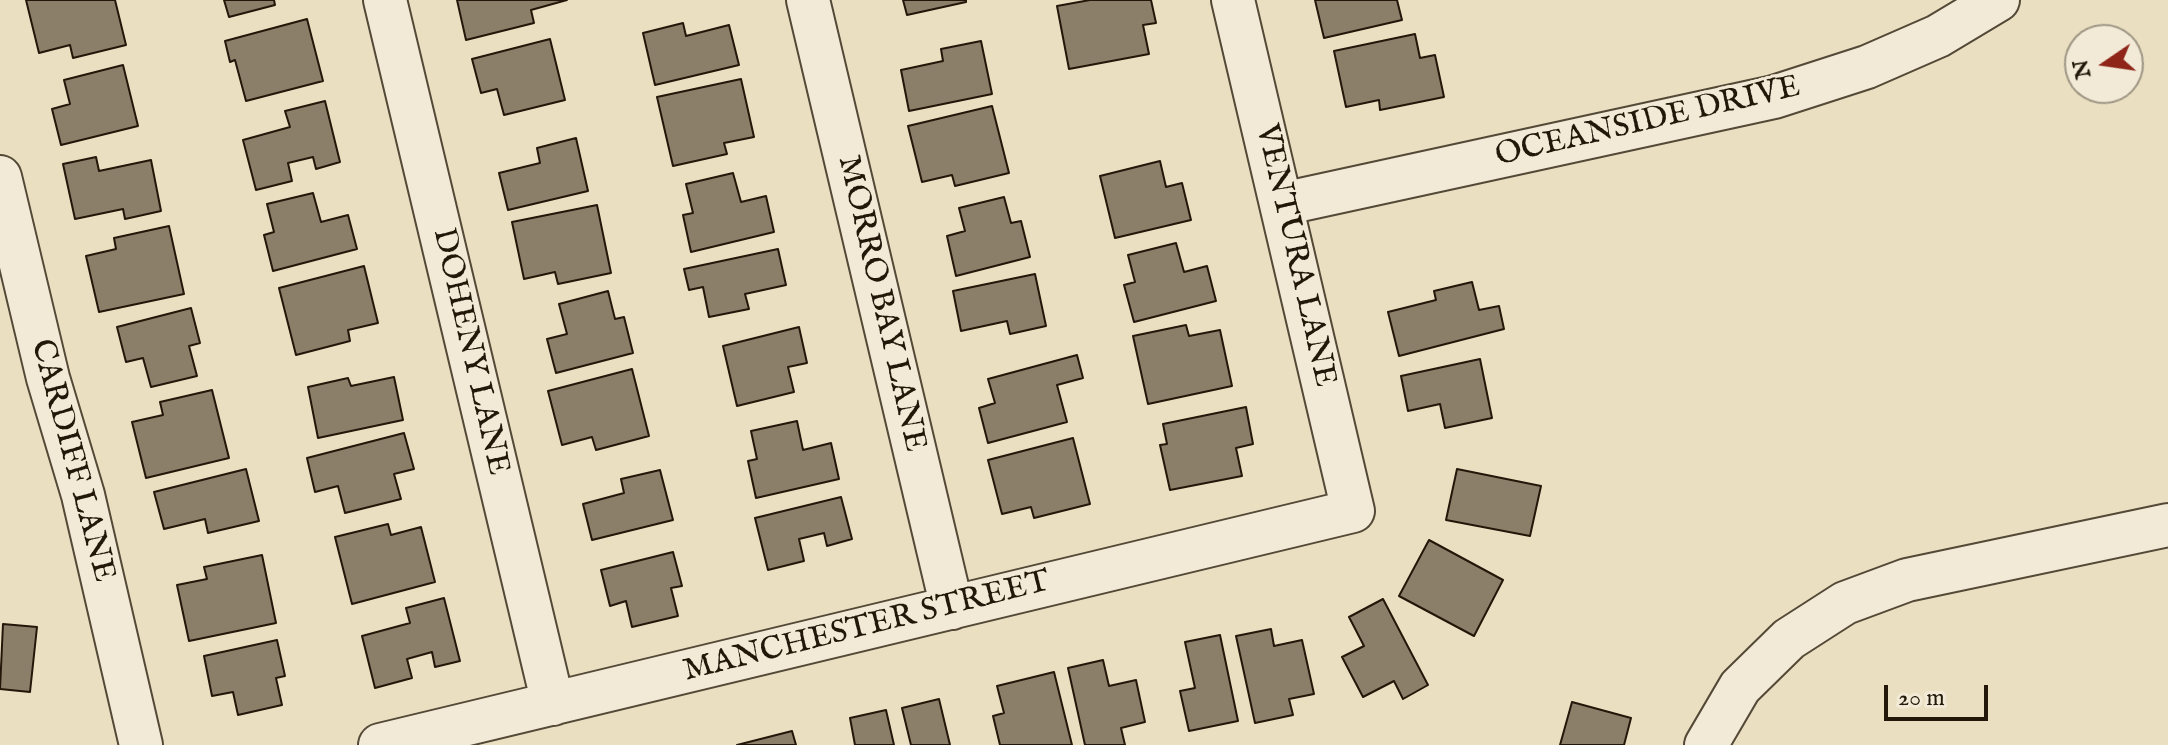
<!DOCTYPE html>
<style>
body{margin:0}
#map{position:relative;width:2168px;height:745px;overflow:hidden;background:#ebdfc1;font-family:"IM FELL English",serif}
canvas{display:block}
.north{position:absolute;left:2064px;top:24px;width:80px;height:80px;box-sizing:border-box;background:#f2ead7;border:2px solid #9f9685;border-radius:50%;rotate:257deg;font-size:22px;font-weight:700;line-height:32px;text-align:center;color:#221709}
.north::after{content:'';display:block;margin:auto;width:28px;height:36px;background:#8f2418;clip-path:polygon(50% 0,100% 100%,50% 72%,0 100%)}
.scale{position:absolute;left:1884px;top:685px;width:104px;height:36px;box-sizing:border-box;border:4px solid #221709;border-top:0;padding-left:10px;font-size:24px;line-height:28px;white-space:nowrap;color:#221709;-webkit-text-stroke:6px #f2ead7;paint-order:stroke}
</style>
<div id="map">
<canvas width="2168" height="745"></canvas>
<div class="north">N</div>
<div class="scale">20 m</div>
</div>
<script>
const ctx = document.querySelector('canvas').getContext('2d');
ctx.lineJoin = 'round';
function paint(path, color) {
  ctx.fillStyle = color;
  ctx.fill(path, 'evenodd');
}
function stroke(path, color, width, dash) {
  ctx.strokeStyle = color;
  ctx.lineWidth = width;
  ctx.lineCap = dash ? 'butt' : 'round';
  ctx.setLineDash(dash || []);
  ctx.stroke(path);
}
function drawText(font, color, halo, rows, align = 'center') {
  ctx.font = font + ' "IM FELL English",serif';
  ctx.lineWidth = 6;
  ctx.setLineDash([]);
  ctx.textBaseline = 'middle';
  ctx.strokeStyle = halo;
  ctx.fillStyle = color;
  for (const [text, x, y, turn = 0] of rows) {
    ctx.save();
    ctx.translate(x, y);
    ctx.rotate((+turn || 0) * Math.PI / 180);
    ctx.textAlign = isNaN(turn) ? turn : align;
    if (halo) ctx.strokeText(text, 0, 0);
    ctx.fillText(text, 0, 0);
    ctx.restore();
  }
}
const building = new Path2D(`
 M 26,0 L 115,0 L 126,45 L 73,58 L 70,45 L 39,53 Z
 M 224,0 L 274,0 L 275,5 L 229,17 Z
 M 457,0 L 567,0 L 531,10 L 534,23 L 466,40 Z
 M 903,0 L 966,0 L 966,2 L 907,15 Z
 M 1090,0 L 1151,0 L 1156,23 L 1143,25 L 1149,54 L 1069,69 L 1057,6 Z
 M 1315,0 L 1397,0 L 1402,20 L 1324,38 Z
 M 307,19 L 323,81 L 246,101 L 235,60 L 230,62 L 225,41 Z
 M 683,23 L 686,36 L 729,25 L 739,65 L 655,85 L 643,33 Z
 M 1415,34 L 1420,58 L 1435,55 L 1444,97 L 1380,110 L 1379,100 L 1346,107 L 1334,51 Z
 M 550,39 L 565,100 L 504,115 L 497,89 L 481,93 L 472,59 Z
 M 981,41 L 992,94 L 909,111 L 901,70 L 943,61 L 941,49 Z
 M 123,65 L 138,126 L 61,145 L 52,109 L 70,104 L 64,80 Z
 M 741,79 L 754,137 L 724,143 L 727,154 L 673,166 L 657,97 Z
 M 325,101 L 340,162 L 316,169 L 313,157 L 288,163 L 292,181 L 256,190 L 243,140 L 290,127 L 285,111 Z
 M 992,106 L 1009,173 L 955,186 L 952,175 L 922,182 L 908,126 Z
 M 576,138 L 588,191 L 508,210 L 499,173 L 540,163 L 537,148 Z
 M 96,157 L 99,171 L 151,160 L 161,211 L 125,219 L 123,209 L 75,219 L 63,164 Z
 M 1160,161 L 1166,187 L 1182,183 L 1191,220 L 1115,238 L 1100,176 Z
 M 733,173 L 741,202 L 766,196 L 774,232 L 691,252 L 683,215 L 693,213 L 686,184 Z
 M 313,193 L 321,222 L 348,215 L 357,249 L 273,271 L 264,235 L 274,232 L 267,204 Z
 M 1004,197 L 1011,223 L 1021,221 L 1030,257 L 956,276 L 947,236 L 965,231 L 959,208 Z
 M 597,205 L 611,273 L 558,284 L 555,272 L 524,279 L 512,222 Z
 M 169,226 L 184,294 L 99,312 L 86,256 L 116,249 L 114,238 Z
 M 1176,243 L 1184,272 L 1207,266 L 1216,301 L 1134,322 L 1124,285 L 1135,282 L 1128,255 Z
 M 778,249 L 786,285 L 745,294 L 749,309 L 709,317 L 703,287 L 689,290 L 684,269 Z
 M 364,266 L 378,323 L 348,330 L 350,341 L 296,355 L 279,288 Z
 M 1035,274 L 1046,326 L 1010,334 L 1007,321 L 961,331 L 953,291 Z
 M 1472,282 L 1479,310 L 1499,306 L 1504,329 L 1399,356 L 1388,312 L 1436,300 L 1434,291 Z
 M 608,291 L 615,319 L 624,317 L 633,353 L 556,373 L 547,339 L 567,334 L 559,304 Z
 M 191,308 L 200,343 L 189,346 L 197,376 L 151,387 L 143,358 L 126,362 L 117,327 Z
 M 1186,325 L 1189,336 L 1220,330 L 1232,386 L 1148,404 L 1133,336 Z
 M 799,327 L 807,363 L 788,367 L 794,392 L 737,406 L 723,346 Z
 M 1077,355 L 1083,378 L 1057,385 L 1067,422 L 988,443 L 979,408 L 995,403 L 988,379 Z
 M 1480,359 L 1492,418 L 1445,428 L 1440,404 L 1408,411 L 1401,376 Z
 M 632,369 L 649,436 L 596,450 L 592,437 L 562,445 L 548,391 Z
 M 394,377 L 403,420 L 318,438 L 308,387 L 348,378 L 351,386 Z
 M 212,390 L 229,458 L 146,478 L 132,422 L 163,415 L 160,402 Z
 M 1246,407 L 1253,444 L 1236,448 L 1242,476 L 1170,490 L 1160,445 L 1167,444 L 1163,424 Z
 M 797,421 L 803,450 L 831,443 L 839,479 L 756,498 L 748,461 L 757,459 L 751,431 Z
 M 404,433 L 414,469 L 394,474 L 401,499 L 345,513 L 338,486 L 315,492 L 307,458 Z
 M 1073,438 L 1090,504 L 1034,518 L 1031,507 L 1002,514 L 988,460 Z
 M 246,469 L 259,521 L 208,533 L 205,519 L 164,529 L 154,492 Z
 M 1457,469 L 1541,486 L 1530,536 L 1446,520 Z
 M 660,470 L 673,520 L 592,540 L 583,504 L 624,493 L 621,479 Z
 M 841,497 L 852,539 L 827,546 L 824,533 L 799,539 L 804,561 L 768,570 L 755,518 Z
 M 388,524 L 391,535 L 421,527 L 435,582 L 352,604 L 335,537 Z
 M 1429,540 L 1503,580 L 1474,636 L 1399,596 Z
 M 673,552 L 682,586 L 671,588 L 678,616 L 632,627 L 626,601 L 610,606 L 601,570 Z
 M 262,555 L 276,623 L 189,641 L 177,585 L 207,579 L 204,567 Z
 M 444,598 L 460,661 L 435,667 L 432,652 L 407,659 L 412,678 L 375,688 L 362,636 L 410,623 L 406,608 Z
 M 1383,599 L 1428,685 L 1403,699 L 1394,681 L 1363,697 L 1342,657 L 1364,646 L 1349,617 Z
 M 3,624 L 37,627 L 30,692 L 0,689 Z
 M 1271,629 L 1274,646 L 1302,640 L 1314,694 L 1289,699 L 1293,715 L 1255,723 L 1236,636 Z
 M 1220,635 L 1238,721 L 1189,731 L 1180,691 L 1195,688 L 1185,642 Z
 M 277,640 L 285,676 L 276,678 L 282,705 L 238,715 L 233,692 L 212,696 L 204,656 Z
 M 1103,660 L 1109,686 L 1136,680 L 1145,722 L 1121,728 L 1125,745 L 1085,745 L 1068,668 Z
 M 1054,672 L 1072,745 L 1000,745 L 993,716 L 1004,713 L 997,686 Z
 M 939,699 L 950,745 L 911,745 L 902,708 Z
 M 1572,702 L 1631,718 L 1624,745 L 1560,745 Z
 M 886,710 L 894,745 L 855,745 L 850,718 Z
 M 792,731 L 796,745 L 737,745 Z`);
const minor = new Path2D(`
 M 385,0 L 553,704
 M 808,0 L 952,608
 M 0,177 L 48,378 L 83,495 L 141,745
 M 1282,204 L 1774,97 L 1867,67 L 1938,36 L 1998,0
 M 380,745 L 1353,511 L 1233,0
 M 1706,745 L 1740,687 L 1789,639 L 1845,603 L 1907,580 L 2168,525`);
const streetNames = [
 ["OCEANSIDE DRIVE",1648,123,-13],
 ["VENTURA LANE",1294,256,77],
 ["MORRO BAY LANE",880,304,77],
 ["DOHENY LANE",469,352,77],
 ["CARDIFF LANE",71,461,75],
 ["MANCHESTER STREET",867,628,-14]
];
paint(building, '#8b7f69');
stroke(building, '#221709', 2);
stroke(minor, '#544937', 46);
stroke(minor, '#f2ead7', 42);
drawText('32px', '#221709', '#f2ead7', streetNames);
</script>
